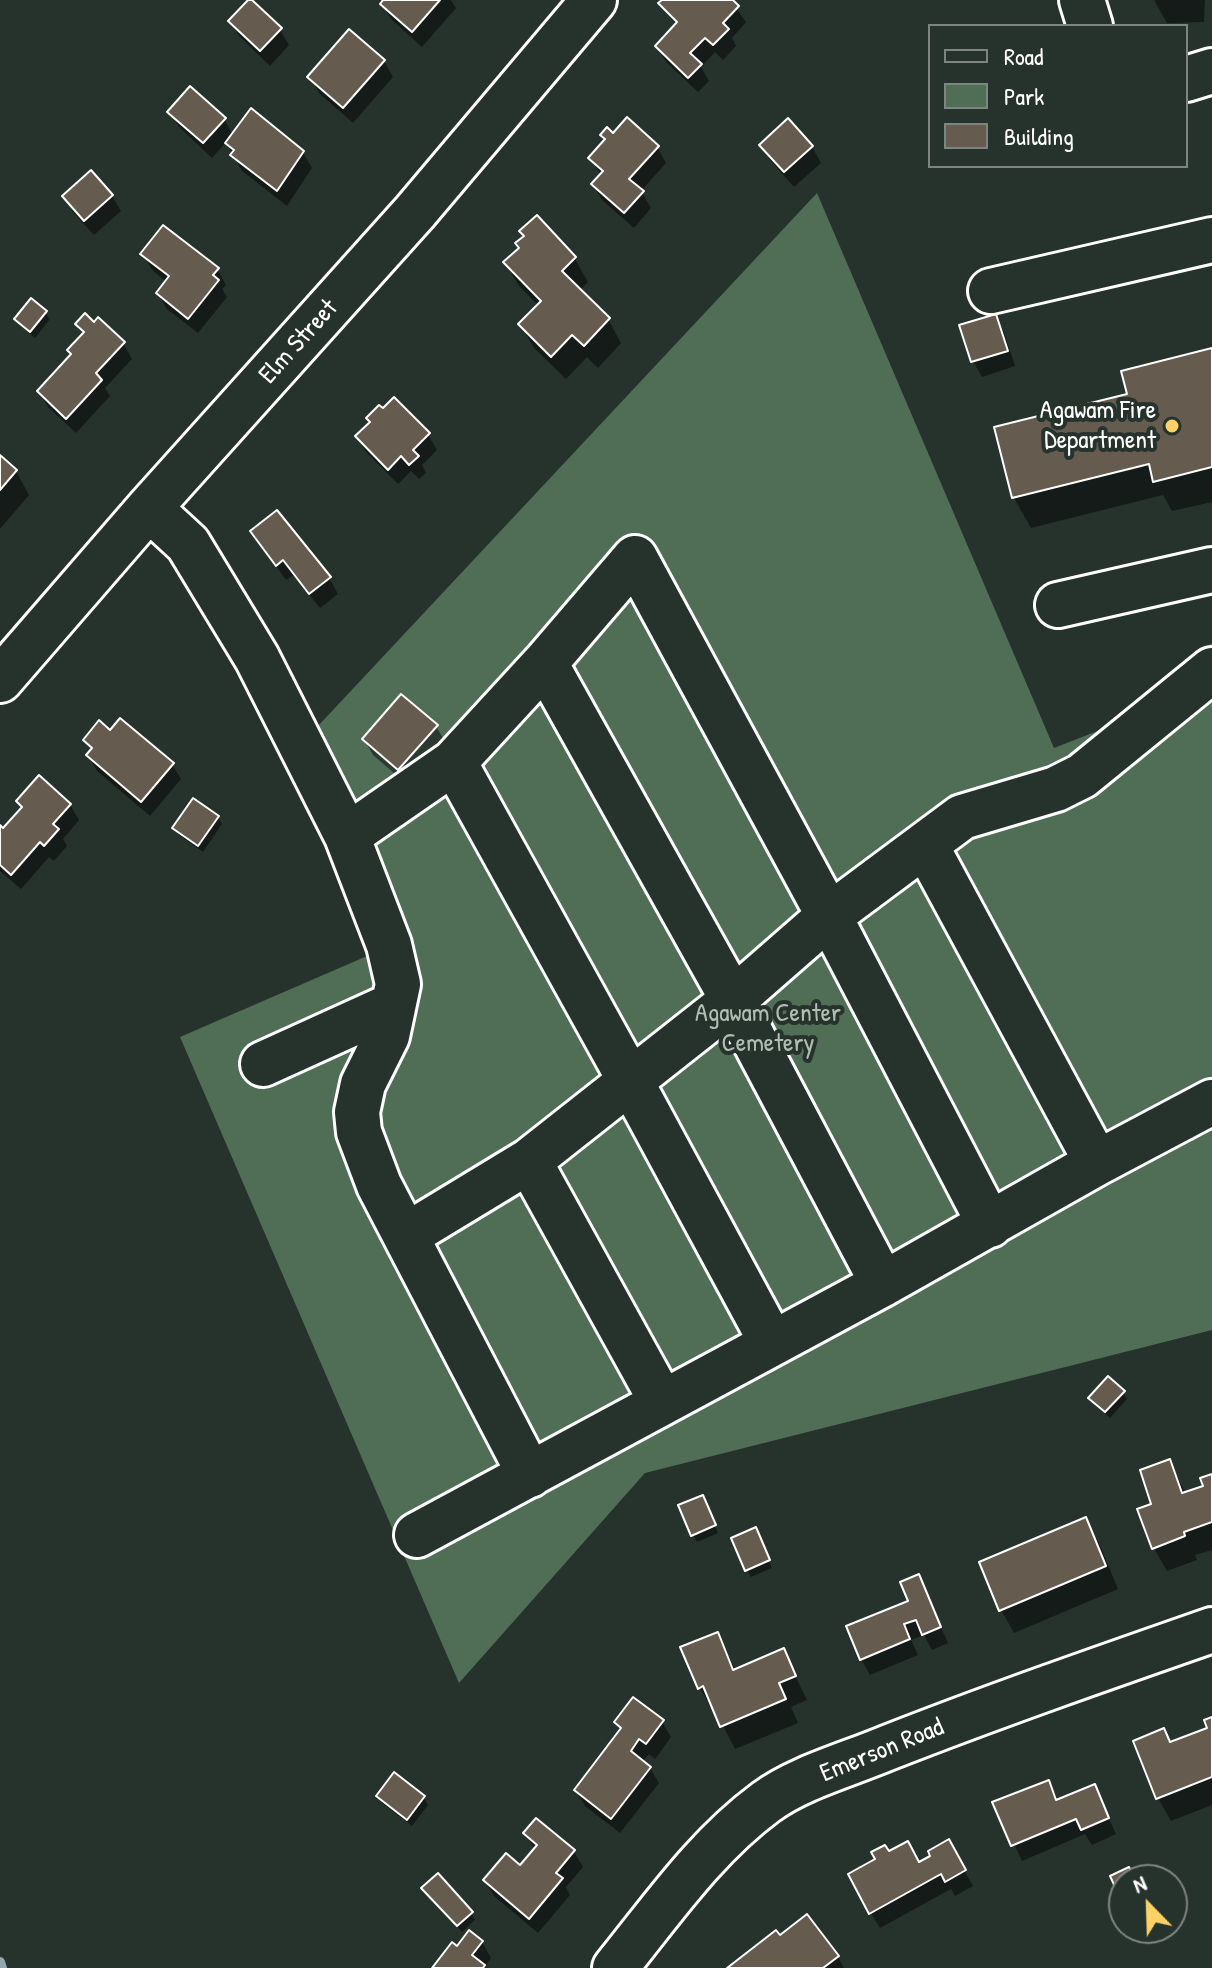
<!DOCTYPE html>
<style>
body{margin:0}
#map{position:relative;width:1212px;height:1968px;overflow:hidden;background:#26332d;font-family:"Patrick Hand",sans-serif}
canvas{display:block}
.legend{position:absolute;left:928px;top:24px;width:260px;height:144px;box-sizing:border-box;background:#26332d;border:2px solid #7d8581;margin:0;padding:10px 14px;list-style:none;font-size:24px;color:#fff}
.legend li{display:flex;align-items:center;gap:16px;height:40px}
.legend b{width:40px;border:2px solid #7d8581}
.north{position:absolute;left:1108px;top:1864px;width:80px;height:80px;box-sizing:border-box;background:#26332d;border:2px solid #7d8581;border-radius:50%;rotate:337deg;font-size:22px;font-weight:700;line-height:32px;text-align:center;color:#fff}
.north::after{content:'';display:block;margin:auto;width:28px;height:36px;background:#ffd166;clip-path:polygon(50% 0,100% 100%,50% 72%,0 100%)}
</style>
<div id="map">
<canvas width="1212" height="1968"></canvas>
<ul class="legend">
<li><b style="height:10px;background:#26332d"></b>Road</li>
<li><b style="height:22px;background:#506d56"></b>Park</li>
<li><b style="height:22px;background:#655b4f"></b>Building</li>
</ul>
<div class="north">N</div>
</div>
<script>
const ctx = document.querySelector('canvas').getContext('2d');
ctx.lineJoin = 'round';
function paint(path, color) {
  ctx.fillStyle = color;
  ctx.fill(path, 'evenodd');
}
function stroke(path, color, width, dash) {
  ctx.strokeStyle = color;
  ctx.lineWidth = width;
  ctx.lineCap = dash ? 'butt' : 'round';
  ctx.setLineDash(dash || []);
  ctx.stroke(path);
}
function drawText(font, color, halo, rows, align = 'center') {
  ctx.font = font + ' "Patrick Hand",sans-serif';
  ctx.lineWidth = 8;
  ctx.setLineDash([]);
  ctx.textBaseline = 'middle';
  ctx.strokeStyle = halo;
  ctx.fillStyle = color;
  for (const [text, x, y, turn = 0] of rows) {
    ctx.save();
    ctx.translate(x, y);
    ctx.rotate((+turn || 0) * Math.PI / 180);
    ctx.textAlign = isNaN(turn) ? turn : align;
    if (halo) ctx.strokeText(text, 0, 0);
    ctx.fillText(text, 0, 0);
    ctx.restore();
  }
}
const green = new Path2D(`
 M 817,193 L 1054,748 L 1118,723 L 1212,643 L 1212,1330 L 645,1473 L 459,1683 L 180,1037 L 374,953 L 289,757 Z`);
const shadow = new Path2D(`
 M 385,0 L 451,0 L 456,8 L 422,47 L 391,19 L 382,4 Z
 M 665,0 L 730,0 L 746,22 L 732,38 L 736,46 L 723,60 L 715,52 L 701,67 L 709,81 L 698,92 L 666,62 L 657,46 L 677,26 L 661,4 Z
 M 1154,0 L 1205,0 L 1204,22 L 1167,23 Z
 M 230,21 L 280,30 L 289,45 L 270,66 L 239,36 Z
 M 384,61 L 393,77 L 353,123 L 319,93 L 310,77 Z
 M 170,112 L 224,119 L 233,135 L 303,153 L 312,168 L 287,206 L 242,171 L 226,142 L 212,158 L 179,127 Z
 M 788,121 L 812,147 L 821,163 L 794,187 L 770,160 L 762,145 Z
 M 603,135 L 614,135 L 657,147 L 666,163 L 641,191 L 651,208 L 634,228 L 602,200 L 593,184 L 602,176 L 590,158 L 606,141 Z
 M 64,196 L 112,196 L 121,211 L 94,235 L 73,212 Z
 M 537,218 L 575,259 L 588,282 L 579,291 L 608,319 L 621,343 L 598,368 L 587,357 L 566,379 L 534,348 L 521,325 L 539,306 L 519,286 L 505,263 L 520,250 L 525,238 L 521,231 Z
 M 143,254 L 217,269 L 226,285 L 222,289 L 227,297 L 198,333 L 167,309 L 158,294 L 167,282 L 152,270 Z
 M 45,312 L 50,319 L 35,338 L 21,326 L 17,319 Z
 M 995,316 L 1004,332 L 1015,366 L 982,377 L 973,361 Z
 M 77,324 L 123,343 L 132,359 L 105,388 L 110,396 L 76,433 L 48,407 L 39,392 L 73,356 L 84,336 Z
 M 1212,350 L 1212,502 L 1172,511 L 1163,495 L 1031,528 L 1014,498 L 997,428 L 1129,395 Z
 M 428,435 L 437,450 L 422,465 L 426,473 L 419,479 L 411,471 L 398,484 L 366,452 L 357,437 Z
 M 0,458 L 16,471 L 29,495 L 0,529 Z
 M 252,532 L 329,578 L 338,594 L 320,608 L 294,575 L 286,580 Z
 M 436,726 L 445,742 L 408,785 L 373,755 L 364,739 Z
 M 85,740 L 172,764 L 181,779 L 150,816 L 97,771 L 88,755 L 92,751 Z
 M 70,805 L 79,820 L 63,839 L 67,846 L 54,861 L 49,857 L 21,889 L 0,871 L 0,828 L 3,831 Z
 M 218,817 L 222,824 L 203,852 L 179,835 L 175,828 Z
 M 1123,1392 L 1127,1399 L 1110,1418 L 1091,1398 Z
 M 1170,1461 L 1186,1494 L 1205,1488 L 1212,1477 L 1212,1550 L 1195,1555 L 1197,1560 L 1167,1571 L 1154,1548 Z
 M 706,1504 L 718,1533 L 697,1542 L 693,1535 Z
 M 1085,1520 L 1099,1543 L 1118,1589 L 1014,1633 L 1001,1610 Z
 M 759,1537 L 772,1568 L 751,1577 L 747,1570 Z
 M 918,1577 L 948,1643 L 932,1650 L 924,1635 L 911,1640 L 918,1655 L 870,1675 L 861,1659 L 910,1602 Z
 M 717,1634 L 736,1671 L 783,1651 L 807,1700 L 791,1707 L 798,1723 L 735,1749 L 715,1710 L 713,1711 L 700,1688 L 683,1648 Z
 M 1212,1719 L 1212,1805 L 1171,1821 L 1158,1798 L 1163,1730 L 1171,1744 L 1209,1729 Z
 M 662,1722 L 671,1737 L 655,1759 L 649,1754 L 642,1762 L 650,1768 L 659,1783 L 620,1833 L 585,1806 L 576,1791 L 621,1732 L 616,1723 Z
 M 395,1775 L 424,1798 L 428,1805 L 412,1826 L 382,1803 L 378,1796 Z
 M 1048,1782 L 1058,1801 L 1094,1787 L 1116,1834 L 1092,1845 L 1085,1834 L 1022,1861 L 995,1803 Z
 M 526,1834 L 574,1852 L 583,1867 L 566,1887 L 570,1895 L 538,1933 L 494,1896 L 485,1881 L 521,1868 L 535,1850 Z
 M 948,1842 L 973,1886 L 955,1896 L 951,1889 L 880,1928 L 871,1913 L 878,1860 L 888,1854 L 919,1865 Z
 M 428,1895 L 471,1913 L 475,1920 L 462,1932 Z
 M 779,1938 L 838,1957 L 844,1968 L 730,1968 Z
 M 482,1942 L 491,1958 L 484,1968 L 434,1968 L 457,1948 Z`);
const stream = new Path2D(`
 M 0,1962 L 2,1968`);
const building = new Path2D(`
 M 248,0 L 252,0 L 282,28 L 260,51 L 228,21 Z
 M 383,0 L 440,0 L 412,32 L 380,4 Z
 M 662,0 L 733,0 L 739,6 L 723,23 L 729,29 L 713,45 L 705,38 L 690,53 L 702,64 L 688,78 L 655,46 L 677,22 L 658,3 Z
 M 349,29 L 385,60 L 343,108 L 307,77 Z
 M 190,86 L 226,118 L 203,143 L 167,112 Z
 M 251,108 L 304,151 L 277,191 L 230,155 L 234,150 L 225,143 Z
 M 627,117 L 659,146 L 629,179 L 644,191 L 624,213 L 591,184 L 603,171 L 588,158 L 605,139 L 600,135 L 607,127 L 613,133 Z
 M 788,118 L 813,146 L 784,172 L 759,145 Z
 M 91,170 L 113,195 L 84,221 L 62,196 Z
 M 537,215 L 576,257 L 562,271 L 610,318 L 584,346 L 572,335 L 551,357 L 518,324 L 541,301 L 503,262 L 519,248 L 515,243 L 524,236 L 519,231 Z
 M 163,225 L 219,268 L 213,275 L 219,280 L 188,319 L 156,293 L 169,276 L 140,254 Z
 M 31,298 L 47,311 L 30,332 L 14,319 Z
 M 85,313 L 94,322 L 98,317 L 125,342 L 96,373 L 102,380 L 66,419 L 37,391 L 71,354 L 67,350 L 84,332 L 75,324 Z
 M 996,314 L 1008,351 L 971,362 L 959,325 Z
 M 1212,348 L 1212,467 L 1153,482 L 1149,464 L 1012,498 L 994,427 L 1127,394 L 1121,371 Z
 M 394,397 L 430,433 L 413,450 L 419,456 L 409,465 L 401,456 L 388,470 L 355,436 L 370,422 L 366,418 L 379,405 L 383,408 Z
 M 0,455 L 17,470 L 0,490 Z
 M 277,510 L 331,577 L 309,594 L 283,560 L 276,566 L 250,531 Z
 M 401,694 L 438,725 L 398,770 L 362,739 Z
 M 120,718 L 174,763 L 141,802 L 86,755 L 92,748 L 83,740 L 99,720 L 110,730 Z
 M 39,775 L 71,804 L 53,824 L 59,829 L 44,846 L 40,842 L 11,875 L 0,865 L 0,825 L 3,828 L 22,807 L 16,801 Z
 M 193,798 L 219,816 L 198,846 L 172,828 Z
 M 1108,1376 L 1125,1391 L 1105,1412 L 1088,1398 Z
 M 1170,1459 L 1182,1493 L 1203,1486 L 1200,1478 L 1212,1474 L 1212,1522 L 1184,1532 L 1185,1536 L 1152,1549 L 1137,1509 L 1151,1504 L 1140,1470 Z
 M 703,1495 L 716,1525 L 691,1536 L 678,1505 Z
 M 1086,1517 L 1106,1566 L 999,1611 L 979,1562 Z
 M 756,1527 L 770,1560 L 745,1571 L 731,1538 Z
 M 919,1574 L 941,1627 L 922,1635 L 916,1620 L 904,1624 L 910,1639 L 860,1660 L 846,1626 L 908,1601 L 900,1582 Z
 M 718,1632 L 733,1670 L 784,1648 L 796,1676 L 779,1683 L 786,1699 L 720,1727 L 703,1686 L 698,1689 L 680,1647 Z
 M 633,1697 L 664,1720 L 646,1744 L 639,1739 L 631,1751 L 651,1767 L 611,1819 L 574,1790 L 621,1728 L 614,1722 Z
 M 1212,1717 L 1212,1777 L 1156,1799 L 1133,1741 L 1164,1728 L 1170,1742 L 1207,1728 L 1204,1720 Z
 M 394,1772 L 425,1796 L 407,1820 L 376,1796 Z
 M 1049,1780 L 1056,1800 L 1095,1784 L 1109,1818 L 1081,1830 L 1076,1819 L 1011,1846 L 992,1802 Z
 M 536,1818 L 575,1850 L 556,1873 L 563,1878 L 529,1919 L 483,1880 L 506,1853 L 520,1865 L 537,1845 L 523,1833 Z
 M 949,1839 L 966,1870 L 945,1882 L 941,1874 L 869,1914 L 848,1874 L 875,1859 L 871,1852 L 885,1845 L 889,1851 L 908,1841 L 919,1862 L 930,1856 L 928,1851 Z
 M 1129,1867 L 1135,1880 L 1124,1880 L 1124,1906 L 1110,1876 Z
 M 438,1873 L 473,1912 L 457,1926 L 421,1888 Z
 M 807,1914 L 839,1956 L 823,1968 L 727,1968 L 776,1930 L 780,1935 Z
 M 469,1930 L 483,1941 L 472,1955 L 485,1965 L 483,1968 L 432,1968 L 452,1942 L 457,1946 Z`);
const minor = new Path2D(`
 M 1082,0 L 1090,26
 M 1186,79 L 1212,71
 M 991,291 L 1212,240
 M 149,508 L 188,544 L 257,658 L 347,836 L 389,945 L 398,984 L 387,1036 L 363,1084 L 357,1112 L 359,1132 L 379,1185 L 530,1475
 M 1058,605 L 1212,570
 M 545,663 L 733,1000 L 883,1284
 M 0,680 L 149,508 L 415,212 L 594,0
 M 454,762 L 631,1082 L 772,1343
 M 347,836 L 454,762 L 545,663 L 635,558 L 829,916 L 990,1225
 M 926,846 L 1097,1163
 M 263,1064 L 393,1005
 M 529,1161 L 662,1402
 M 407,1235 L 529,1161 L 733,1000 L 829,916 L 962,817 L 1056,789 L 1082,776 L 1212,670
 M 417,1535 L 883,1284 L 1097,1163 L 1212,1102
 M 615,1968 C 662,1910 705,1847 766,1802 C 798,1778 849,1764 887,1748 C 994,1706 1103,1668 1212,1630`);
const markers = [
 [1172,426,8,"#ffd166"]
];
const streetNames = [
 ["Elm Street",299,342,-48],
 ["Emerson Road",882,1751,-22]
];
const poiNames = [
 ["Agawam Fire",1156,411],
 ["Department",1156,441]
];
const parkNames = [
 ["Agawam Center",768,1014],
 ["Cemetery",768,1044]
];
paint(green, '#506d56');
paint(shadow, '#0007');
stroke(stream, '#95a7ac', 10);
paint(building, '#655b4f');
stroke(building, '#fff', 2);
stroke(minor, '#fff', 50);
stroke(minor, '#26332d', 44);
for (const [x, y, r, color] of markers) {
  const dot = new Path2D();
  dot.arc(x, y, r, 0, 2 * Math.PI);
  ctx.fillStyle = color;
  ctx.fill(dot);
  stroke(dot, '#26332d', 3);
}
drawText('26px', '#fff', '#26332d', streetNames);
drawText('26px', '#fff', '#26332d', poiNames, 'right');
drawText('26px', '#b0bdb3', '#26332d', parkNames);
</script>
